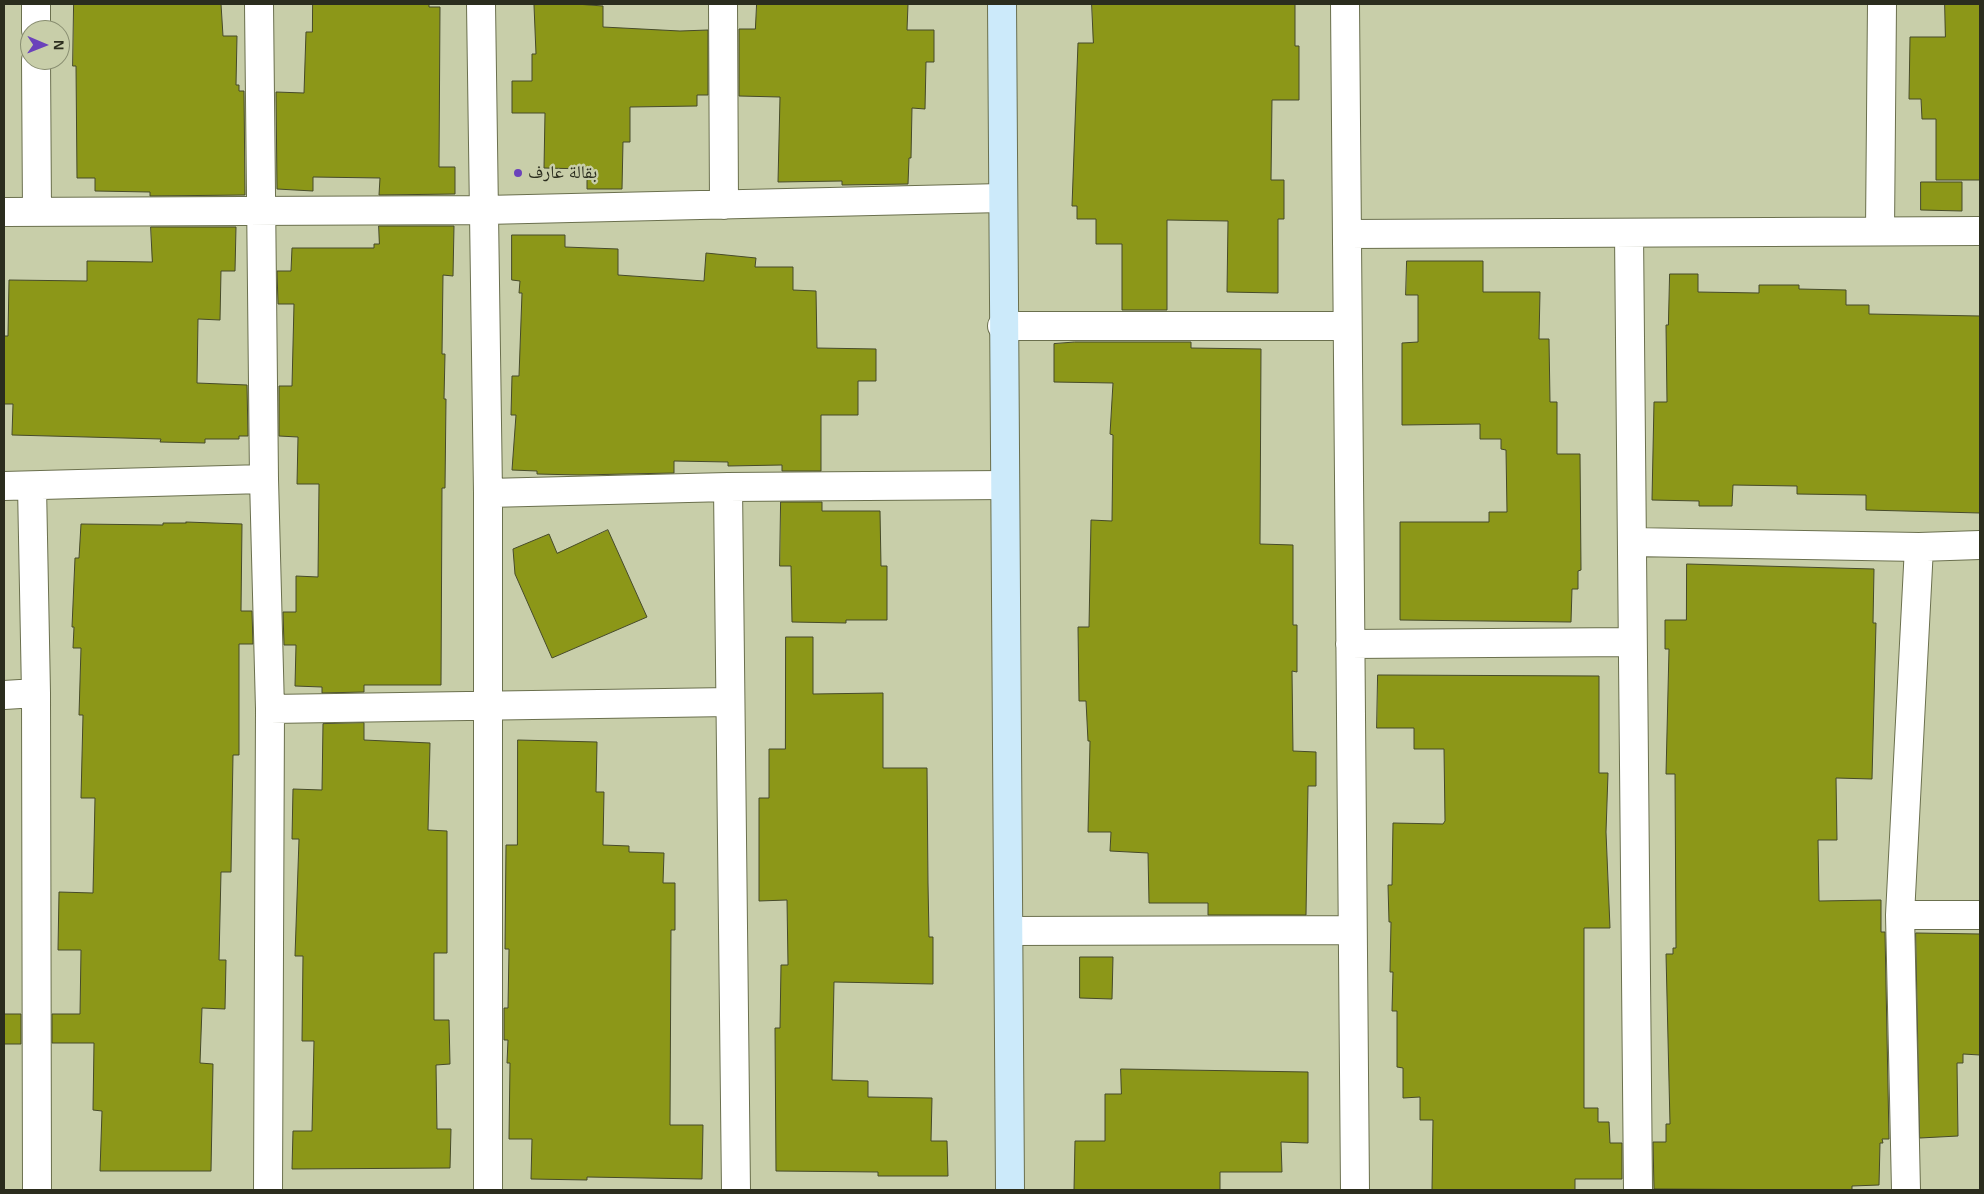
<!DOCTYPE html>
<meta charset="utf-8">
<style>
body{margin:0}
#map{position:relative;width:1984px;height:1194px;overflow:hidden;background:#c8cea9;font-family:Arial,sans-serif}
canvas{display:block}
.frame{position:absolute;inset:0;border:5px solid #2b2d1e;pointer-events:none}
.north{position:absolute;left:20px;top:20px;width:50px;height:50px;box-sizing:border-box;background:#c8cea9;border:1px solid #898e71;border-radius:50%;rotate:91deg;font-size:14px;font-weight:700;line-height:20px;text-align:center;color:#2b2d1e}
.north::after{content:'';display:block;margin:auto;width:18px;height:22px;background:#6b42bb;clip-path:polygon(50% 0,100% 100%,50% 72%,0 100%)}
</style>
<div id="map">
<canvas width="1984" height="1194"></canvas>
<div class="frame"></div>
<div class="north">N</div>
</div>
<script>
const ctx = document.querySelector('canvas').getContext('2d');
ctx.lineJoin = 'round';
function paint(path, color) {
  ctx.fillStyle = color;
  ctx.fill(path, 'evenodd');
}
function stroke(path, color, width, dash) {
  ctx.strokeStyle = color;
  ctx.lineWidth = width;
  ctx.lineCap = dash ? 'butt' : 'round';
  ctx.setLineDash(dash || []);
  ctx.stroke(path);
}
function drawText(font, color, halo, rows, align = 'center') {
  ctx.font = font + ' Arial,"Noto Naskh Arabic",sans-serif';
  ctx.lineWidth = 4.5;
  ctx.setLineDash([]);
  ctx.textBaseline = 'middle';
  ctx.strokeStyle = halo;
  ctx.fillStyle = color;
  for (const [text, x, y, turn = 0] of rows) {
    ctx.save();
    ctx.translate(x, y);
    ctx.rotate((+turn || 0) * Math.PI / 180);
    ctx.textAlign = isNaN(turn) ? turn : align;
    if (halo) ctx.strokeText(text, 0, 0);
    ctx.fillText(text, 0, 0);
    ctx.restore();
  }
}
const building = new Path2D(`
 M 74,4 L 221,4 L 223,36 L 237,36 L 236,85 L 239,85 L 239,91 L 244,91 L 245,195 L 150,196 L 150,192 L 95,191 L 95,178 L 77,178 L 76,66 L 73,66 Z
 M 313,4 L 429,4 L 429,7 L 440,7 L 439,167 L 455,167 L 455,194 L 379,195 L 380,178 L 313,177 L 313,191 L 277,189 L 276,92 L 304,93 L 306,32 L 312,32 Z
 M 576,4 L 603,6 L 603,27 L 680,31 L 708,30 L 708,95 L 697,95 L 697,106 L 630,107 L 630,142 L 623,142 L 622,189 L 587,189 L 587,169 L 544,168 L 545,113 L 512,113 L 512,81 L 532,81 L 532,54 L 536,54 L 534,5 Z
 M 757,4 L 908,4 L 907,30 L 934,30 L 934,62 L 926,62 L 925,109 L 912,108 L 911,158 L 909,158 L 908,184 L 842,185 L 842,181 L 778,182 L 780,97 L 739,96 L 739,29 L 755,29 Z
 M 1092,4 L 1295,4 L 1295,46 L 1299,46 L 1299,100 L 1272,100 L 1271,180 L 1284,180 L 1284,219 L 1278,219 L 1278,293 L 1227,292 L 1228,221 L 1167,220 L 1167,310 L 1122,310 L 1122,244 L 1096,244 L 1096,219 L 1077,219 L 1077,206 L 1072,206 L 1078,43 L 1093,43 Z
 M 1945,4 L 1980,4 L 1980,180 L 1936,180 L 1936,119 L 1922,119 L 1921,99 L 1909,99 L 1910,37 L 1945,37 Z
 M 1921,182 L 1962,182 L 1962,211 L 1921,210 Z
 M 379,226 L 454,226 L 453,276 L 443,275 L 442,354 L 445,354 L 444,399 L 446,399 L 445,488 L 442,488 L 441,685 L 364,685 L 364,692 L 322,693 L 322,687 L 295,686 L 296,645 L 284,645 L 283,612 L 296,612 L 296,576 L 318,577 L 319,484 L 297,484 L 298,437 L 279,436 L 279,386 L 292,386 L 294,304 L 278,304 L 277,271 L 291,271 L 292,248 L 374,248 L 374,244 L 379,244 Z
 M 151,227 L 236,227 L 235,271 L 221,271 L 220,320 L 198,319 L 197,383 L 247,385 L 248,436 L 239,436 L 239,439 L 205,439 L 205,443 L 160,442 L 161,439 L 12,435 L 13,404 L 4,404 L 4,336 L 8,336 L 9,280 L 87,281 L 87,261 L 152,262 Z
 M 512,235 L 565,235 L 565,247 L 618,249 L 618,275 L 704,281 L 706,253 L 756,258 L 755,267 L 793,267 L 793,290 L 816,291 L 817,348 L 876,349 L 876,381 L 858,381 L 858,415 L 821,415 L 821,471 L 782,471 L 782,465 L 728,466 L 728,462 L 674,461 L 674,473 L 579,475 L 537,474 L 537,471 L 512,470 L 516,415 L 511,415 L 512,376 L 519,376 L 522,293 L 519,293 L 520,281 L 512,280 Z
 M 1407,261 L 1483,261 L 1483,292 L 1540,292 L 1539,339 L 1549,339 L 1550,402 L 1557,402 L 1557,454 L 1580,454 L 1581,570 L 1578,571 L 1578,589 L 1572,589 L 1571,622 L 1400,620 L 1400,522 L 1489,522 L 1489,512 L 1507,512 L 1506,450 L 1501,449 L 1501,439 L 1480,439 L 1480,424 L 1402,425 L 1402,343 L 1418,342 L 1418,295 L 1406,295 Z
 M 1670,274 L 1698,274 L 1698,292 L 1759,293 L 1759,285 L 1799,285 L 1799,289 L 1846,290 L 1846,305 L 1869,305 L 1869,314 L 1980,316 L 1980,513 L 1866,510 L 1866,495 L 1797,494 L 1797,486 L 1733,485 L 1732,506 L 1699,506 L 1699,501 L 1652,500 L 1654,402 L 1667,402 L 1666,325 L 1668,325 Z
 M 1075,342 L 1191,342 L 1191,348 L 1261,349 L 1260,544 L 1293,545 L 1293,625 L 1297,625 L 1297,672 L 1292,671 L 1293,751 L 1316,752 L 1316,786 L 1308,786 L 1306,915 L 1208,915 L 1208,903 L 1149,903 L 1148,853 L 1110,851 L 1111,832 L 1088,832 L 1090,741 L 1088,741 L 1086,701 L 1079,701 L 1078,627 L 1089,627 L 1091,520 L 1112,521 L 1113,435 L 1110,434 L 1113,383 L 1054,382 L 1054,344 Z
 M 781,502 L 822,502 L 822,511 L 880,511 L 881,566 L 887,566 L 887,620 L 846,620 L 846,623 L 792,622 L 791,566 L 780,566 Z
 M 186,522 L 242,524 L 241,611 L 252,611 L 253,644 L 239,644 L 239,755 L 233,755 L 231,872 L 221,872 L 219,960 L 226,960 L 225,1009 L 202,1008 L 200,1063 L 213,1064 L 211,1171 L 100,1171 L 102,1111 L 93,1110 L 94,1043 L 52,1043 L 52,1014 L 80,1014 L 81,950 L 58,950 L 59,892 L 93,893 L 95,798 L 81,798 L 83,715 L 79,715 L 81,648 L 73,648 L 74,627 L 72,627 L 75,558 L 79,558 L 81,524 L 163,525 L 163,523 L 186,523 Z
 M 608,530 L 647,617 L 552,658 L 515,574 L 513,549 L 549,534 L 557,553 Z
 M 1687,564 L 1874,569 L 1873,623 L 1876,623 L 1872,779 L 1836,778 L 1837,840 L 1818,840 L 1819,901 L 1881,900 L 1881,932 L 1885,932 L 1889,1139 L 1882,1139 L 1883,1143 L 1880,1143 L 1879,1185 L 1852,1186 L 1852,1190 L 1654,1189 L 1653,1142 L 1666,1142 L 1666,1124 L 1670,1124 L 1666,954 L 1673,954 L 1673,948 L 1676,948 L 1675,774 L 1666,774 L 1669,649 L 1665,649 L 1665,620 L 1686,620 Z
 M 786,637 L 813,637 L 813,694 L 883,693 L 883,768 L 927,768 L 928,883 L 929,937 L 933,937 L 933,984 L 834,982 L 832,1080 L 868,1081 L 868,1097 L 932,1098 L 931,1141 L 947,1141 L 948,1176 L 878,1176 L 878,1172 L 776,1171 L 775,1028 L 780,1028 L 781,965 L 788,965 L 787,900 L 759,901 L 759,798 L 769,798 L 769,749 L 785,749 Z
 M 1378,675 L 1599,676 L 1599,773 L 1608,773 L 1606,832 L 1610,928 L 1584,928 L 1584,1108 L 1598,1108 L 1598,1122 L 1609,1122 L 1610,1143 L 1622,1143 L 1622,1179 L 1575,1179 L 1575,1190 L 1432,1190 L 1433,1120 L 1420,1120 L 1420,1097 L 1403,1098 L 1403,1068 L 1397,1067 L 1397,1011 L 1392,1011 L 1393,972 L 1390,972 L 1391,922 L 1389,922 L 1388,885 L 1392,885 L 1393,823 L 1443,824 L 1445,821 L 1444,749 L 1414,749 L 1414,728 L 1377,728 Z
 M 364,723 L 364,740 L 430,743 L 428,830 L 447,831 L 447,953 L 434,953 L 434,1020 L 449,1020 L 450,1064 L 436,1065 L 437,1129 L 451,1129 L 450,1168 L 292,1169 L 293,1131 L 312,1131 L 314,1041 L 302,1041 L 303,956 L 295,956 L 299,839 L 292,839 L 293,789 L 322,790 L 323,724 Z
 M 518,740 L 597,742 L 596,792 L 604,792 L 603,845 L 629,846 L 629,852 L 664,853 L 663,883 L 675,883 L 675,930 L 671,930 L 670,1125 L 703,1125 L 702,1179 L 587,1177 L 587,1180 L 531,1179 L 532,1139 L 509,1139 L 510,1063 L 507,1063 L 508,1040 L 504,1040 L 504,1008 L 508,1008 L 509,949 L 505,949 L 506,845 L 517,845 Z
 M 1916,933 L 1980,934 L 1980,1055 L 1963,1054 L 1963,1063 L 1957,1063 L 1958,1136 L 1920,1138 Z
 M 1080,957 L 1113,957 L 1112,999 L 1080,998 Z
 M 4,1014 L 21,1014 L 21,1044 L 4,1044 Z
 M 1121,1069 L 1308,1072 L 1308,1143 L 1281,1142 L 1282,1172 L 1220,1172 L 1220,1190 L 1074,1190 L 1075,1141 L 1105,1141 L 1105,1094 L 1121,1094 Z`);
const street = new Path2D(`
 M 36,4 L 36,30
 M 259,4 L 264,479 L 270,709 L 268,1190
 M 481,4 L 488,493 L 488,1190
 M 723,4 L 724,205
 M 1345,4 L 1355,1190
 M 36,60 L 37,212
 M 4,212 L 485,210 L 1002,198
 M 1880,230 L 1882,4
 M 1629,233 L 1638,1190
 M 1348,234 L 1980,231
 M 1002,326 L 1347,326
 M 4,486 L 264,479
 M 32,486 L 36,693 L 37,1190
 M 728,487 L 736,1190
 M 488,493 L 728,487 L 1005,485
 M 1632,542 L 1919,547 L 1980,545
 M 1350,644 L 1632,642
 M 4,695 L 36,693
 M 270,709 L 730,702
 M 1900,915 L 1980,915
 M 1009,931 L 1352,930
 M 1906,1190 L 1900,915 L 1919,547`);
const secondary = new Path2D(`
 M 1002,4 L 1010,1190`);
const markers = [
 [518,173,5,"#6b42bb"]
];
const poiNames = [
 ["بقالة عارف",528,173]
];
paint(building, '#8c9718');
stroke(building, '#464a2a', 1);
stroke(street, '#6b704e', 30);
stroke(secondary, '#6b704e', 30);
stroke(street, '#fff', 28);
stroke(secondary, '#cceafa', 28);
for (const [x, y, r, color] of markers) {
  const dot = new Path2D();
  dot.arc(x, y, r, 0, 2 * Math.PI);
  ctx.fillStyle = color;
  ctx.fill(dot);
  stroke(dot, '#c8cea9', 2);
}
drawText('18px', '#2b2d1e', '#c8cea9', poiNames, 'left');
</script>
